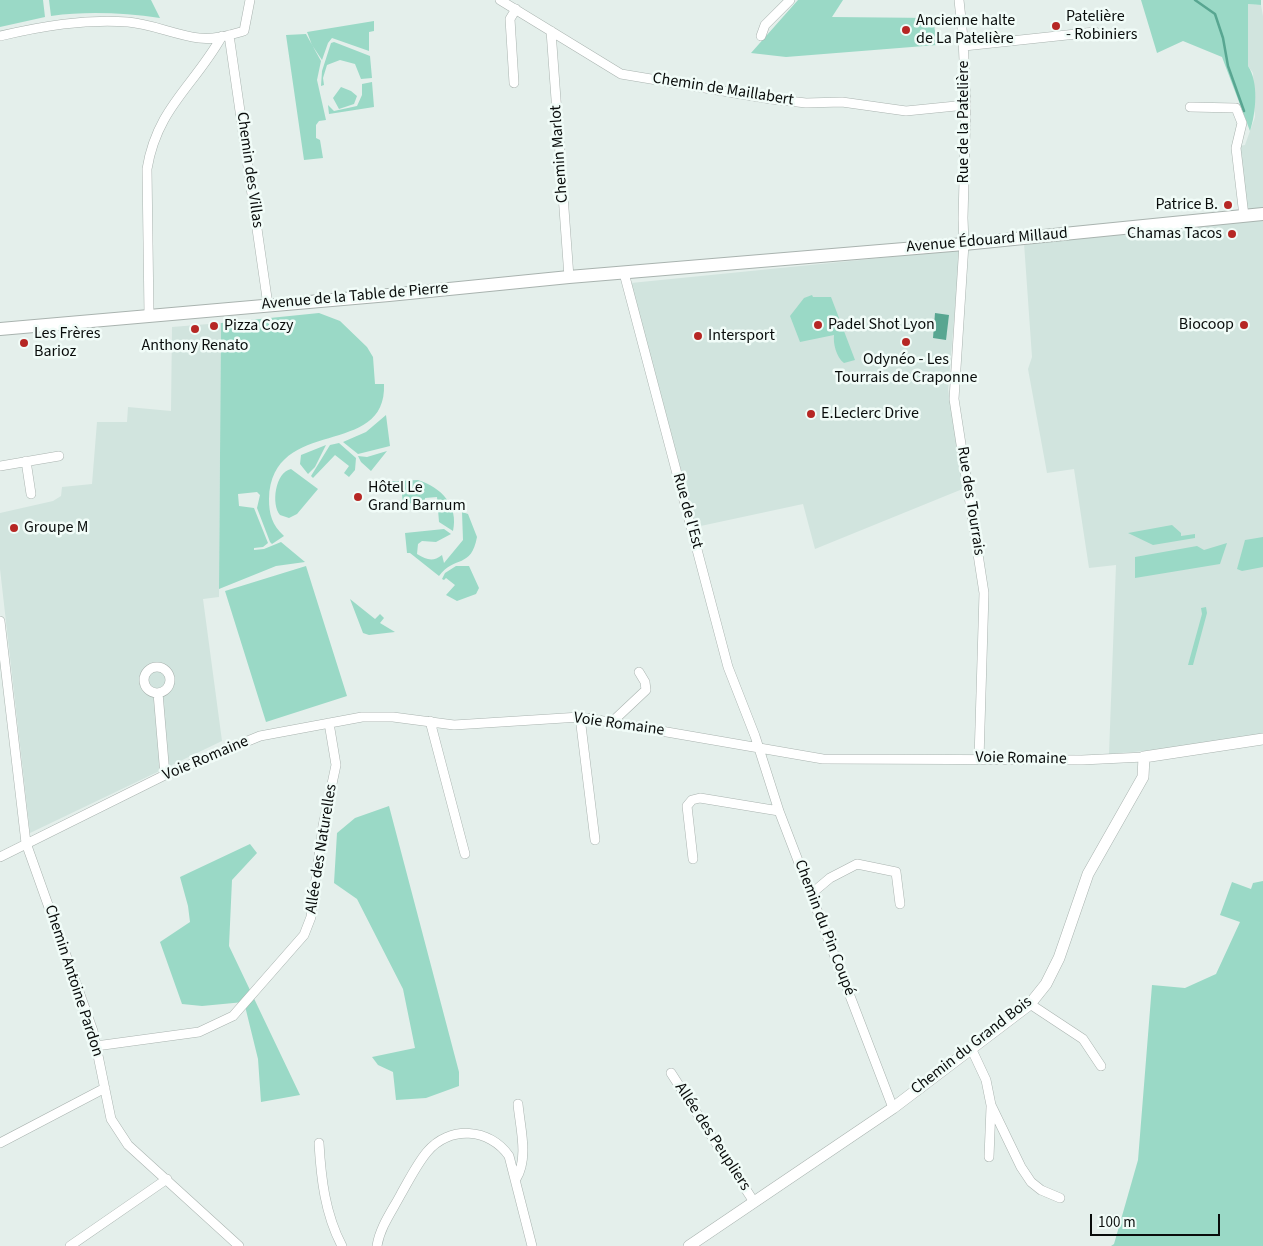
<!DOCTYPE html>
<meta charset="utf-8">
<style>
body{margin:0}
#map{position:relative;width:1263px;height:1246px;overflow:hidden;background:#e4efeb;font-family:"Source Sans 3",sans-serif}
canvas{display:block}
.scale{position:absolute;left:1090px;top:1214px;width:130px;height:22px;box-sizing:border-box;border:2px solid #090c0b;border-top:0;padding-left:6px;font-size:15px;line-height:18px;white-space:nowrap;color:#090c0b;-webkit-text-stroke:4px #f1fcf8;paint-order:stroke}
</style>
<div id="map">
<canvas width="1263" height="1246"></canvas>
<div class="scale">100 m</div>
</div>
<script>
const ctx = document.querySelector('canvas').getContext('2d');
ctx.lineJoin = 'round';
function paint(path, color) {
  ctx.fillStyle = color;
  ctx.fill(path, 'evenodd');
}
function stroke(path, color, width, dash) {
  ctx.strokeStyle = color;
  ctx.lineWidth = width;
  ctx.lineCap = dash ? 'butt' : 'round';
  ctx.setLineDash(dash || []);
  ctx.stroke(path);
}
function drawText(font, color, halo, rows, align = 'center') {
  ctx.font = font + ' "Source Sans 3",sans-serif';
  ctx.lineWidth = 5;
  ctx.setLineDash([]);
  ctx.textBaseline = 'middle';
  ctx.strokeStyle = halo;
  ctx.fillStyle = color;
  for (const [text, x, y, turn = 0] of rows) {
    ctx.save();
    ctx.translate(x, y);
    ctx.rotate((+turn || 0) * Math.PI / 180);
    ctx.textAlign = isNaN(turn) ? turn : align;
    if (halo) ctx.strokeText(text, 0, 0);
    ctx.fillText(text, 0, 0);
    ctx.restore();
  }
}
const built = new Path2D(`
 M 1248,4 L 1261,5 L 1263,16 L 1263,735 L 1168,749 L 1109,754 L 1116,565 L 1089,568 L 1074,469 L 1047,473 L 1028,369 L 1032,357 L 1024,243 L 1247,219 L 1239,146 L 1245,145 L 1255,117 L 1253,73 L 1248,66 Z
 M 960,250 L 948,390 L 965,488 L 815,549 L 803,504 L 696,527 L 631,283 Z
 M 221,323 L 219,597 L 203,599 L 222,741 L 30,833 L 0,569 L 0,513 L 53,501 L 61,496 L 62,487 L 92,484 L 97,422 L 127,422 L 128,407 L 171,411 L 172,327 Z`);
const green = new Path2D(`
 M 0,0 L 43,0 L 45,17 L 0,27 Z
 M 49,0 L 151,0 L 160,18 C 123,13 88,11 51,16 Z
 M 798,0 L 843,0 L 832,17 L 933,18 L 937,45 L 786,57 L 751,53 Z
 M 1141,0 L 1261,0 L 1261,5 L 1248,4 L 1248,66 C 1259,82 1256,113 1250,131 L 1222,57 L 1183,41 L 1157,53 Z
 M 374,21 L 374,31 L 369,32 L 369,51 L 332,38 L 328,43 L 322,60 L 312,45 L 307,32 Z
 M 306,34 L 321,61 L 317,80 L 326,120 L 319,121 L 316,125 L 316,138 L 320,140 L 323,158 L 304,160 L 286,35 Z
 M 334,42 L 370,56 L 372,78 L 361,79 L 355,64 L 340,60 L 327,65 L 323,78 L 324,85 L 321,86 L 322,71 L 331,43 Z
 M 372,82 L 374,107 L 329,114 L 328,105 L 334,111 L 357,106 L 362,95 L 362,84 Z
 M 341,87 L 351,91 L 357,96 L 354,104 L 339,109 L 333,98 Z
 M 812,295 L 813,297 L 831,297 L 855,360 L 844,363 C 836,357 833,343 834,335 L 800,342 L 790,316 L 804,298 Z
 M 319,313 L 340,321 L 367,347 L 373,357 L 375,384 L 384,384 C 387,460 272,414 269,499 C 269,514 272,525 284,536 L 272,544 L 270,542 L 257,508 L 260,495 L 257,492 L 238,494 L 239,506 L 254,508 L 268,543 L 263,547 L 254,548 L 254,550 L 264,549 L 281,542 L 305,562 L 276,566 L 219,589 L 221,323 Z
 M 386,415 L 390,446 L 358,454 L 343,442 L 366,432 Z
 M 339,443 L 356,458 L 355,470 L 349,477 L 344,473 L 349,466 L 335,455 L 313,478 L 311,476 L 330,445 Z
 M 326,445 L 315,467 L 308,474 L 300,464 L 301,455 Z
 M 387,451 L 371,471 L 361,462 L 358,456 L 367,457 Z
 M 291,469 L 318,489 L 297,514 L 289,518 L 280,515 C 271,505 275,472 291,469 Z
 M 418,480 C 441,487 459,506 453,531 L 439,522 L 437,497 L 425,498 L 425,502 L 403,504 L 401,485 L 376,488 L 376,482 Z
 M 462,512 L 468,514 L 477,537 C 471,569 455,555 439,576 L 410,553 L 407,553 L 405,533 L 444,529 L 451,534 L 436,542 L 422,541 L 418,544 L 417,554 C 427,560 433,562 442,555 L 444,563 L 463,540 Z
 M 1172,525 L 1181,533 L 1181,536 L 1195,534 L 1195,538 L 1153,545 L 1128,533 Z
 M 1263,537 L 1263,567 L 1242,571 L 1237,569 L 1245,540 Z
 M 1227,543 L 1220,564 L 1135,578 L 1135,557 L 1197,546 L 1204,550 Z
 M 306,566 L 347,696 L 266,722 L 225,591 Z
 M 456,566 L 469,566 L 479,588 L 476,594 L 457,601 L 446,595 L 455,585 L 446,578 L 444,580 L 442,579 L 445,573 Z
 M 350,599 L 375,619 L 380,614 L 384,618 L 380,623 L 395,632 L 369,635 L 363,633 Z
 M 1206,607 L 1207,613 L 1193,665 L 1188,665 L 1202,614 L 1201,608 Z
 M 389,806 L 459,1072 L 459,1086 L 426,1098 L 396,1100 L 393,1072 L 378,1065 L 372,1057 L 415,1048 L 403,989 L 357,899 L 334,883 L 337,833 L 355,818 Z
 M 250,844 L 257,853 L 232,880 L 229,946 L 300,1095 L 261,1102 L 258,1059 L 244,1002 L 202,1006 L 182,1004 L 160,942 L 190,922 L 188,906 L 180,877 Z
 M 1263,881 L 1263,1246 L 1111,1246 L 1114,1244 L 1138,1160 L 1152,985 L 1185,988 L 1216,974 L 1240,922 L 1220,915 L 1232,882 L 1251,889 L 1253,883 Z`);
const water = new Path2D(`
 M 935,313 L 949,315 L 946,340 L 933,338 Z`);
const stream = new Path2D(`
 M 1195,0 L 1215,14 L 1223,38 L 1228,66 L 1244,111`);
const minor = new Path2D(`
 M 500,0 L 621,74 L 771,99 L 806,103 L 842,102 L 906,111 L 966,105
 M 959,0 L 963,38 L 966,105 L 963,218 L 964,244 L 954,399 L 984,593 L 979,759
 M 551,31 L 569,277
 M 229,35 L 268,305
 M 0,36 C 43,26 83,19 128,22 C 152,24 175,35 199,38 C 214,40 230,35 244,31 L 250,0
 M 761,36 L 765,25 L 790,0
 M 964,46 L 1095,32
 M 514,83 L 510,19 L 516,9
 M 1190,107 L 1236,108 L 1242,123 L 1236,148 L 1244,216
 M 624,273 L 728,667 L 755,736 L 779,811 L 893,1108
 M 149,315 L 147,169 C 157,108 194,86 222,36
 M 26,461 L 31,494
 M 0,466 L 59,456
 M 0,621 L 26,843 L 93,1031 L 111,1119 L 128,1145 L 239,1246
 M144 680a13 13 0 1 1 26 0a13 13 0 1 1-26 0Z
 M 158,693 L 165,775
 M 580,717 L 595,840
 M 430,721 L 465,854
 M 612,722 L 646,690 L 645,682 L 639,672
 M 0,857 L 165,775 L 260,736 L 362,717 L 393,717 L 454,725 L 580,717 L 823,759 L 1082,760 L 1144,757
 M 693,859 L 687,806 L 692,800 L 700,798 L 779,811
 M 811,894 L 830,878 L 857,864 L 896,872 L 900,904
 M 1030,1004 L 1083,1039 L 1101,1066
 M 96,1046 L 199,1032 L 233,1016 L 304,935 L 311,917 L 323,826 L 336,765 L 329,723
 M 971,1048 L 986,1080 L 991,1105 L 1021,1167 L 1031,1182 L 1041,1190 L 1060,1198
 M 671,1073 L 754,1202
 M 0,1143 L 105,1088
 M 319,1143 C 321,1178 325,1214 342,1246
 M 989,1157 L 991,1107
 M 516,1179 C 529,1158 520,1127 518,1104
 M 70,1246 L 167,1179
 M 377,1246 C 380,1227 392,1211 401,1194 C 409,1180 417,1164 427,1152 C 449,1125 490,1128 509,1156 L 532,1246`);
const tertiary = new Path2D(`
 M 689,1246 L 893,1108 L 1030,1004 L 1046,984 L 1059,958 L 1088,874 L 1143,777 L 1144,757 L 1263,739`);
const secondary = new Path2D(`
 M 0,329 L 389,295 L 569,277 L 964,244 L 1263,214`);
const markers = [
 [1056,26,5,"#b62724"],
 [906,30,5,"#b62724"],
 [1228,205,5,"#b62724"],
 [1232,234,5,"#b62724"],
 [818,325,5,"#b62724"],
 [1244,325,5,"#b62724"],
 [214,326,5,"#b62724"],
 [195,329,5,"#b62724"],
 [698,336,5,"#b62724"],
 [906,342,5,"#b62724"],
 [24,343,5,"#b62724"],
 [811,414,5,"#b62724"],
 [358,497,5,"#b62724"],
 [14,528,5,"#b62724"]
];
const poiNames = [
 ["Patelière",1066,17],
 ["- Robiniers",1066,35],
 ["Ancienne halte",916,21],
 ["de La Patelière",916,39],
 ["Patrice B.",1218,205,"right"],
 ["Chamas Tacos",1222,234,"right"],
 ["Padel Shot Lyon",828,325],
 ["Biocoop",1234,325,"right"],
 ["Pizza Cozy",224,326],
 ["Les Frères",34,334],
 ["Barioz",34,352],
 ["Intersport",708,336],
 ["Anthony Renato",195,346,"center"],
 ["Odynéo - Les",906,360,"center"],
 ["Tourrais de Craponne",906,378,"center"],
 ["E.Leclerc Drive",821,414],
 ["Hôtel Le",368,488],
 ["Grand Barnum",368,506],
 ["Groupe M",24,528]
];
const streetNames = [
 ["Chemin de Maillabert",723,90,9],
 ["Rue de la Patelière",964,122,-90],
 ["Chemin Marlot",560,154,-94],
 ["Chemin des Villas",249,170,82],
 ["Avenue Édouard Millaud",987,241,-5],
 ["Avenue de la Table de Pierre",355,297,-5],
 ["Rue des Tourrais",970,501,81],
 ["Rue de l'Est",687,511,75],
 ["Voie Romaine",619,725,8],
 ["Voie Romaine",206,759,-23],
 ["Voie Romaine",1021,759,1],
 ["Allée des Naturelles",322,849,-81],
 ["Chemin du Pin Coupé",824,928,69],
 ["Chemin Antoine Pardon",73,981,72],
 ["Chemin du Grand Bois",972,1046,-38],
 ["Allée des Peupliers",712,1137,57]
];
paint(built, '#d1e4de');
paint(green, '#9ad9c6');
paint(water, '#58a691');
stroke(stream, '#58a691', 2.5);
stroke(minor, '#a9b3af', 10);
stroke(tertiary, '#a9b3af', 12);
stroke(secondary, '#a9b3af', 14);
stroke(minor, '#fff', 9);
stroke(tertiary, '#fff', 11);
stroke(secondary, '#fff', 12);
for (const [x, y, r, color] of markers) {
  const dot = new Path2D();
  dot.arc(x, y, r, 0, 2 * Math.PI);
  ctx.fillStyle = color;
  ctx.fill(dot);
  stroke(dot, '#f1fcf8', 2);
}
drawText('16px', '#090c0b', '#f1fcf8', poiNames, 'left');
drawText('16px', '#090c0b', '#f1fcf8', streetNames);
</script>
